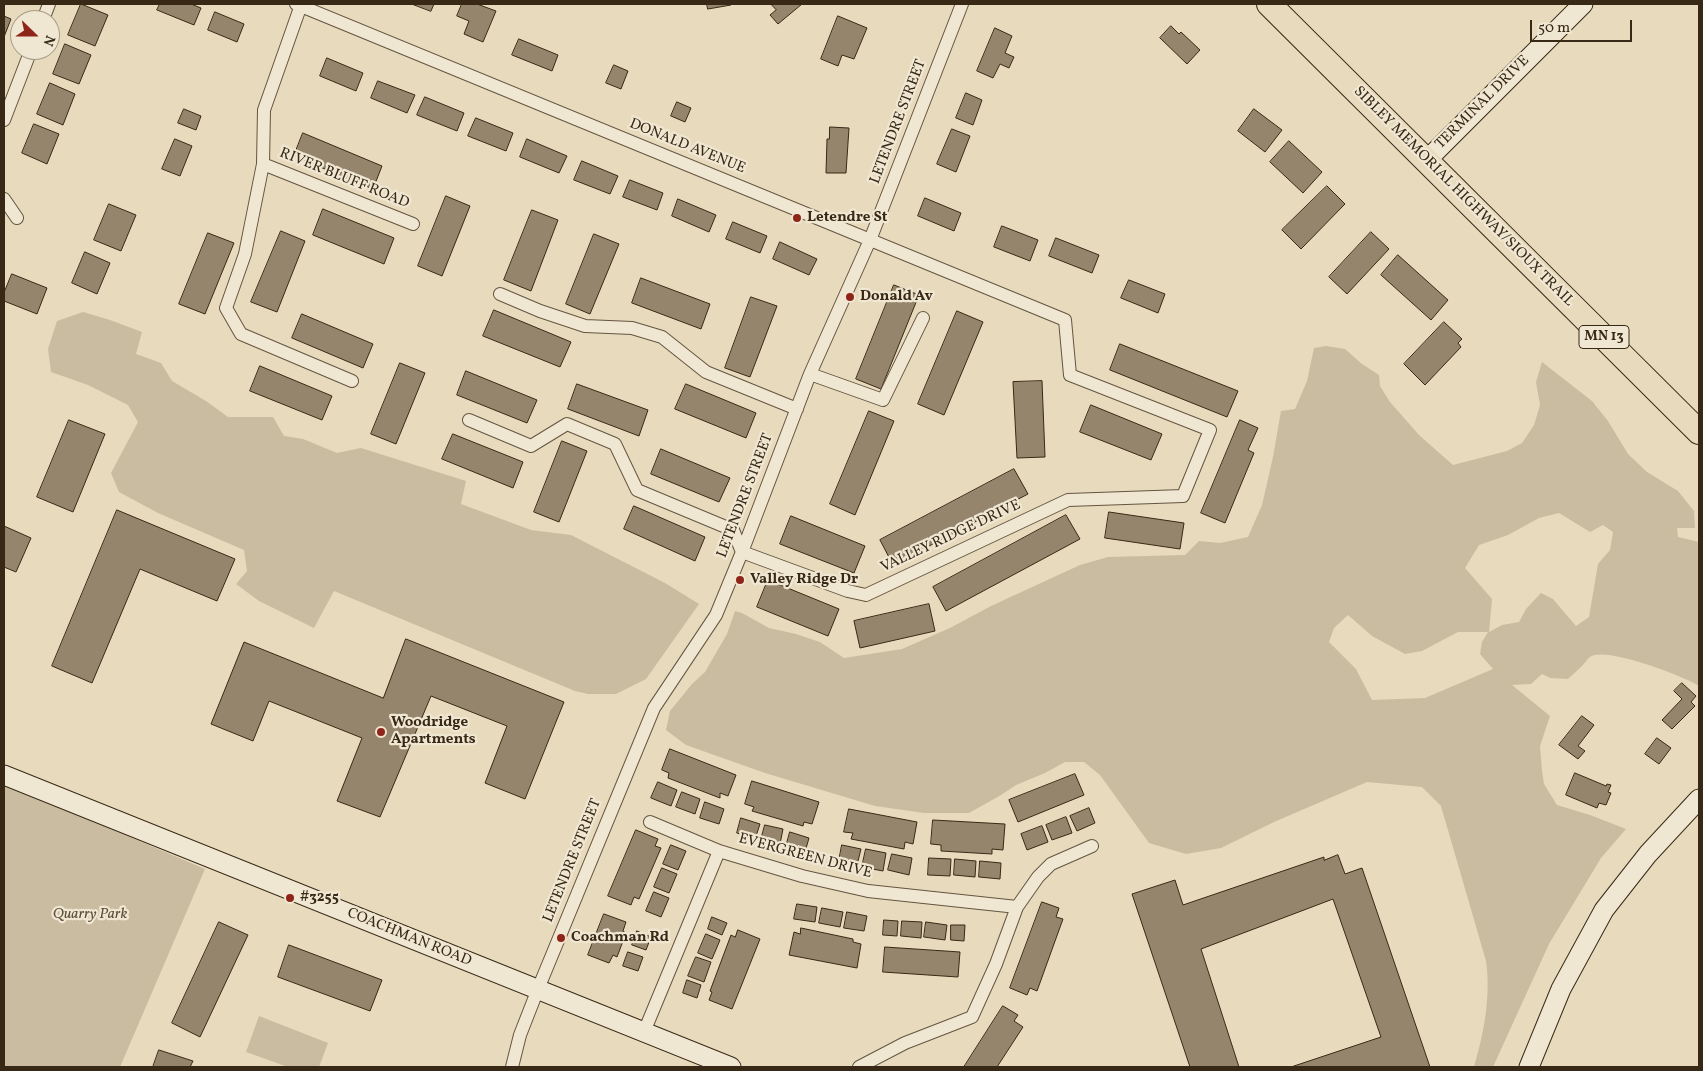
<!DOCTYPE html>
<style>
body{margin:0}
#map{position:relative;width:1703px;height:1071px;overflow:hidden;background:#e8dabc;font-family:Vollkorn,serif}
canvas{display:block}
.frame{position:absolute;inset:0;border:5px solid #382916;pointer-events:none}
.north{position:absolute;left:10px;top:10px;width:50px;height:50px;box-sizing:border-box;background:#f0e7d3;border:1px solid #a69b87;border-radius:50%;rotate:112deg;font-size:14px;font-weight:700;line-height:20px;text-align:center;color:#382916}
.north::after{content:'';display:block;margin:auto;width:18px;height:22px;background:#8f2418;clip-path:polygon(50% 0,100% 100%,50% 72%,0 100%)}
.scale{position:absolute;left:1530px;top:20px;width:102px;height:22px;box-sizing:border-box;border:2px solid #382916;border-top:0;padding-left:6px;font-size:15px;line-height:18px;white-space:nowrap;color:#382916;-webkit-text-stroke:4px #f0e7d3;paint-order:stroke}
</style>
<div id="map">
<canvas width="1703" height="1071"></canvas>
<div class="frame"></div>
<div class="north">N</div>
<div class="scale">50 m</div>
</div>
<script>
const ctx = document.querySelector('canvas').getContext('2d');
ctx.lineJoin = 'round';
function paint(path, color) {
  ctx.fillStyle = color;
  ctx.fill(path, 'evenodd');
}
function stroke(path, color, width, dash) {
  ctx.strokeStyle = color;
  ctx.lineWidth = width;
  ctx.lineCap = dash ? 'butt' : 'round';
  ctx.setLineDash(dash || []);
  ctx.stroke(path);
}
function drawText(font, color, halo, rows, align = 'center') {
  ctx.font = font + ' Vollkorn,serif';
  ctx.lineWidth = 4.5;
  ctx.setLineDash([]);
  ctx.textBaseline = 'middle';
  ctx.strokeStyle = halo;
  ctx.fillStyle = color;
  for (const [text, x, y, turn = 0] of rows) {
    ctx.save();
    ctx.translate(x, y);
    ctx.rotate((+turn || 0) * Math.PI / 180);
    ctx.textAlign = isNaN(turn) ? turn : align;
    if (halo) ctx.strokeText(text, 0, 0);
    ctx.fillText(text, 0, 0);
    ctx.restore();
  }
}
const green = new Path2D(`
 M 83,312 L 110,320 L 142,332 L 136,354 L 161,363 L 172,381 L 206,401 L 228,417 L 273,417 L 284,436 L 303,439 L 337,453 L 361,448 L 466,481 L 461,504 L 531,530 L 571,535 L 665,583 L 699,604 L 646,679 L 616,694 L 588,694 L 575,691 L 334,591 L 314,628 L 259,601 L 236,584 L 247,571 L 244,550 L 158,513 L 119,492 L 111,473 L 138,422 L 128,405 L 88,385 L 51,372 L 48,349 L 57,321 Z
 M 1326,346 L 1345,349 L 1362,364 L 1379,375 L 1380,386 L 1390,402 L 1419,435 L 1453,465 L 1507,451 L 1522,443 L 1534,425 L 1540,405 L 1536,382 L 1542,362 L 1592,401 L 1608,421 L 1628,454 L 1647,472 L 1678,491 L 1694,511 L 1695,528 L 1677,528 L 1678,537 L 1699,542 L 1699,686 C 1683,676 1605,646 1590,657 C 1587,659 1585,663 1582,666 C 1578,670 1573,674 1568,679 L 1550,678 L 1542,674 L 1531,684 L 1512,685 L 1550,716 L 1540,746 L 1542,771 L 1544,784 L 1557,805 L 1590,815 L 1626,829 L 1601,858 L 1549,944 L 1493,1067 L 1474,1067 C 1484,1033 1491,996 1486,961 L 1441,806 L 1422,787 L 1367,782 L 1274,822 L 1221,848 L 1186,854 L 1149,843 L 1100,775 L 1084,762 L 1065,762 L 1045,773 L 1016,785 L 1001,795 L 969,813 L 924,813 L 875,806 L 765,773 L 686,745 L 666,730 L 670,711 L 692,684 L 705,672 L 727,634 L 735,611 L 742,613 L 769,628 L 796,634 L 820,642 L 844,658 L 902,649 L 950,628 L 991,606 L 1080,565 L 1108,557 L 1185,555 L 1199,541 L 1220,543 L 1248,537 L 1262,505 L 1273,457 L 1281,411 L 1295,409 L 1307,381 L 1314,348 ZM 1559,513 L 1590,532 L 1603,525 L 1613,532 L 1610,550 L 1598,564 L 1589,617 L 1576,626 L 1553,599 L 1541,593 L 1526,609 L 1519,622 L 1502,625 L 1489,632 L 1492,599 L 1465,568 L 1479,545 L 1508,535 L 1539,518 ZM 1348,615 L 1372,636 L 1405,654 L 1422,651 L 1458,632 L 1488,632 L 1482,642 L 1480,654 L 1493,669 L 1425,698 L 1372,700 L 1356,669 L 1329,642 L 1334,628 Z
 M 4,783 L 205,869 L 120,1067 L 4,1067 Z
 M 259,1016 L 328,1043 L 319,1067 L 288,1067 L 246,1052 Z`);
const building = new Path2D(`
 M 81,4 L 108,15 L 95,46 L 68,35 Z
 M 160,4 L 191,4 L 201,8 L 194,25 L 157,10 Z
 M 412,4 L 434,4 L 431,11 Z
 M 462,4 L 477,4 L 496,11 L 483,42 L 464,34 L 469,21 L 457,16 Z
 M 707,4 L 731,4 L 731,5 L 708,9 Z
 M 771,4 L 802,4 L 778,24 L 770,15 L 776,10 Z
 M 215,12 L 244,24 L 237,42 L 208,30 Z
 M 4,16 L 11,19 L 4,37 Z
 M 838,16 L 867,28 L 854,59 L 842,55 L 838,66 L 821,59 Z
 M 1171,26 L 1179,34 L 1181,32 L 1200,50 L 1187,64 L 1160,38 Z
 M 995,28 L 1012,36 L 1005,53 L 1014,57 L 1009,68 L 1000,64 L 993,78 L 977,71 Z
 M 519,39 L 558,55 L 552,71 L 512,55 Z
 M 65,44 L 91,55 L 79,84 L 53,74 Z
 M 327,58 L 363,73 L 356,91 L 320,76 Z
 M 614,65 L 628,71 L 621,89 L 606,83 Z
 M 378,81 L 415,95 L 407,113 L 371,98 Z
 M 50,83 L 75,94 L 63,125 L 37,114 Z
 M 966,93 L 982,100 L 973,125 L 956,118 Z
 M 425,97 L 464,113 L 457,131 L 417,115 Z
 M 677,102 L 691,108 L 685,122 L 671,116 Z
 M 184,109 L 201,116 L 196,130 L 178,123 Z
 M 1254,109 L 1282,130 L 1265,152 L 1238,131 Z
 M 476,118 L 513,133 L 506,151 L 468,136 Z
 M 34,124 L 59,134 L 47,164 L 22,153 Z
 M 830,127 L 849,128 L 846,173 L 826,173 L 827,139 L 829,139 Z
 M 952,129 L 970,136 L 956,172 L 937,164 Z
 M 303,133 L 382,166 L 373,189 L 294,156 Z
 M 175,139 L 192,146 L 180,176 L 162,169 Z
 M 527,139 L 567,156 L 559,173 L 520,157 Z
 M 1289,141 L 1322,172 L 1303,193 L 1270,162 Z
 M 582,161 L 618,176 L 610,194 L 574,180 Z
 M 630,180 L 663,193 L 657,210 L 623,197 Z
 M 1327,186 L 1345,204 L 1301,249 L 1282,230 Z
 M 446,196 L 470,206 L 442,276 L 418,266 Z
 M 925,198 L 961,213 L 954,231 L 918,216 Z
 M 678,199 L 716,215 L 709,232 L 672,216 Z
 M 109,204 L 136,215 L 121,251 L 94,240 Z
 M 323,209 L 394,238 L 384,264 L 313,235 Z
 M 532,210 L 558,220 L 531,291 L 504,280 Z
 M 733,222 L 767,236 L 760,253 L 726,239 Z
 M 1002,226 L 1038,240 L 1030,261 L 994,247 Z
 M 281,231 L 305,241 L 277,312 L 251,302 Z
 M 1371,232 L 1389,249 L 1347,294 L 1329,277 Z
 M 208,233 L 234,243 L 205,314 L 179,304 Z
 M 594,234 L 619,244 L 590,314 L 566,304 Z
 M 1056,238 L 1099,255 L 1092,273 L 1049,256 Z
 M 780,242 L 817,259 L 809,275 L 773,259 Z
 M 85,252 L 110,263 L 97,294 L 72,283 Z
 M 1398,255 L 1448,300 L 1431,320 L 1381,275 Z
 M 12,274 L 47,288 L 37,314 L 4,301 L 4,293 Z
 M 641,278 L 710,304 L 701,329 L 632,303 Z
 M 1129,280 L 1165,294 L 1158,313 L 1121,298 Z
 M 894,285 L 919,295 L 881,389 L 856,379 Z
 M 751,297 L 777,306 L 750,377 L 725,368 Z
 M 494,310 L 571,342 L 560,367 L 483,336 Z
 M 957,311 L 983,322 L 944,415 L 918,404 Z
 M 302,314 L 373,344 L 363,368 L 292,338 Z
 M 1444,322 L 1462,339 L 1458,343 L 1461,347 L 1425,385 L 1404,364 Z
 M 1120,344 L 1238,391 L 1227,417 L 1110,370 Z
 M 400,363 L 425,373 L 396,444 L 371,434 Z
 M 260,366 L 332,396 L 322,420 L 250,391 Z
 M 466,371 L 537,400 L 527,423 L 457,395 Z
 M 1042,381 L 1045,457 L 1017,458 L 1013,382 Z
 M 577,384 L 648,410 L 639,436 L 568,409 Z
 M 686,384 L 756,413 L 746,438 L 675,409 Z
 M 1091,405 L 1162,434 L 1151,460 L 1080,432 Z
 M 869,411 L 894,421 L 855,515 L 830,504 Z
 M 69,420 L 105,434 L 73,512 L 37,497 Z
 M 1240,420 L 1258,428 L 1248,450 L 1254,453 L 1225,523 L 1201,513 Z
 M 453,434 L 523,462 L 513,488 L 442,459 Z
 M 562,441 L 587,451 L 559,522 L 534,512 Z
 M 661,449 L 730,478 L 719,502 L 651,474 Z
 M 1014,469 L 1028,494 L 893,565 L 880,540 Z
 M 634,506 L 705,537 L 695,561 L 624,529 Z
 M 117,510 L 235,559 L 217,601 L 140,569 L 92,683 L 52,666 Z
 M 1109,512 L 1184,523 L 1180,549 L 1105,538 Z
 M 1066,515 L 1080,539 L 946,611 L 933,587 Z
 M 791,516 L 865,546 L 854,573 L 780,544 Z
 M 4,526 L 31,538 L 16,572 L 4,567 Z
 M 768,580 L 839,609 L 828,636 L 757,607 Z
 M 929,604 L 935,631 L 860,648 L 854,621 Z
 M 406,639 L 564,702 L 525,799 L 485,783 L 507,726 L 431,696 L 380,817 L 337,801 L 362,738 L 269,701 L 253,741 L 211,724 L 244,642 L 383,698 Z
 M 1682,683 L 1696,696 L 1691,702 L 1695,706 L 1672,729 L 1662,720 L 1682,699 L 1674,691 Z
 M 1582,716 L 1594,725 L 1578,746 L 1585,751 L 1578,759 L 1559,745 Z
 M 1657,738 L 1671,748 L 1659,764 L 1645,754 Z
 M 670,749 L 736,775 L 728,796 L 720,793 L 720,798 L 668,778 L 669,773 L 662,770 Z
 M 1575,773 L 1606,786 L 1607,784 L 1611,785 L 1608,792 L 1611,793 L 1606,805 L 1599,803 L 1597,808 L 1566,795 Z
 M 1075,774 L 1084,795 L 1018,822 L 1009,800 Z
 M 752,781 L 819,802 L 812,824 L 804,822 L 803,826 L 752,811 L 754,807 L 745,804 Z
 M 658,782 L 677,790 L 671,806 L 651,798 Z
 M 682,792 L 700,799 L 695,814 L 676,807 Z
 M 705,802 L 724,809 L 719,824 L 700,818 Z
 M 1089,808 L 1095,823 L 1077,831 L 1070,816 Z
 M 849,809 L 917,822 L 913,844 L 905,842 L 904,849 L 851,839 L 853,833 L 844,832 Z
 M 1066,817 L 1072,833 L 1052,840 L 1046,825 Z
 M 741,818 L 760,824 L 755,839 L 737,833 Z
 M 933,820 L 1005,824 L 1003,850 L 992,849 L 992,854 L 941,851 L 941,845 L 931,844 Z
 M 765,825 L 783,829 L 780,844 L 761,840 Z
 M 1042,826 L 1048,842 L 1027,850 L 1021,834 Z
 M 636,830 L 658,839 L 655,846 L 661,848 L 639,899 L 634,897 L 631,905 L 608,896 Z
 M 790,832 L 809,838 L 805,852 L 786,847 Z
 M 671,845 L 686,851 L 678,870 L 663,864 Z
 M 842,845 L 861,849 L 857,865 L 839,861 Z
 M 866,849 L 886,853 L 883,871 L 862,867 Z
 M 892,854 L 912,858 L 909,875 L 888,870 Z
 M 1338,855 L 1345,874 L 1362,868 L 1430,1067 L 1291,1067 L 1381,1037 L 1333,899 L 1201,949 L 1239,1067 L 1190,1067 L 1132,894 L 1175,880 L 1183,905 L 1324,857 L 1324,860 Z
 M 929,858 L 951,859 L 950,876 L 928,875 Z
 M 955,859 L 976,861 L 975,877 L 954,875 Z
 M 980,861 L 1001,863 L 1000,879 L 979,877 Z
 M 662,868 L 677,874 L 669,893 L 654,887 Z
 M 654,892 L 669,898 L 661,917 L 646,911 Z
 M 1042,902 L 1059,908 L 1056,917 L 1063,919 L 1037,991 L 1030,988 L 1027,995 L 1010,988 Z
 M 797,904 L 817,907 L 815,922 L 794,919 Z
 M 822,908 L 843,912 L 840,927 L 819,923 Z
 M 847,912 L 867,916 L 864,931 L 844,928 Z
 M 604,914 L 626,922 L 623,931 L 626,933 L 617,957 L 613,955 L 609,963 L 588,955 Z
 M 712,917 L 727,923 L 722,935 L 708,929 Z
 M 884,920 L 898,921 L 897,936 L 883,935 Z
 M 902,921 L 922,922 L 921,938 L 901,936 Z
 M 219,922 L 248,935 L 200,1037 L 172,1023 Z
 M 926,922 L 947,925 L 945,940 L 924,937 Z
 M 951,925 L 965,925 L 964,941 L 951,940 Z
 M 801,928 L 853,939 L 853,942 L 861,944 L 857,968 L 789,955 L 794,932 L 800,934 Z
 M 738,930 L 760,939 L 732,1009 L 709,1000 L 712,992 L 710,991 L 731,935 L 735,937 Z
 M 637,931 L 651,937 L 646,950 L 632,945 Z
 M 706,934 L 720,940 L 712,959 L 698,953 Z
 M 289,945 L 382,980 L 370,1011 L 278,977 Z
 M 885,947 L 960,952 L 958,977 L 883,972 Z
 M 628,952 L 643,957 L 638,971 L 623,966 Z
 M 696,957 L 711,962 L 704,982 L 688,976 Z
 M 687,980 L 701,985 L 697,998 L 683,993 Z
 M 1003,1006 L 1018,1015 L 1014,1021 L 1023,1027 L 997,1067 L 964,1067 Z
 M 159,1050 L 193,1061 L 190,1067 L 153,1067 Z`);
const street = new Path2D(`
 M 296,4 L 1065,320 L 1070,375 L 1210,430 L 1183,496 L 1068,500 L 866,595 L 848,591 L 742,552 L 733,530 L 637,490 L 615,444 L 567,424 L 531,446 L 469,420
 M 301,5 L 264,110 L 263,164 L 245,254 L 226,308 L 241,334 L 352,381
 M 43,20 L 49,4
 M 4,120 L 31,50
 M 263,164 L 413,224
 M 4,199 L 17,218
 M 500,294 L 540,311 L 585,326 L 632,328 L 662,337 L 706,372 L 797,409
 M 810,374 L 883,400 L 923,318
 M 650,822 L 719,851 L 802,876 L 868,891 L 1017,907
 M 644,1032 L 719,851
 M 512,1067 L 520,1035 L 538,989 L 654,708 L 716,615 L 742,552 L 810,374 L 870,240 L 962,4
 M 859,1067 L 905,1043 L 972,1017 L 996,964 L 1017,907 L 1038,877 L 1051,864 L 1092,846`);
const secondary = new Path2D(`
 M 1426,161 L 1583,4
 M 4,775 L 731,1067
 M 1529,1067 L 1561,989 L 1604,910 L 1648,854 L 1699,799`);
const highway = new Path2D(`
 M 1269,4 L 1699,432`);
const markers = [
 [797,218,5,"#8f2418"],
 [850,297,5,"#8f2418"],
 [740,580,5,"#8f2418"],
 [381,732,5,"#8f2418"],
 [290,898,5,"#8f2418"],
 [561,938,5,"#8f2418"]
];
const shields = [
 [1604,337,50]
];
const shieldNames = [
 ["MN 13",1604,337]
];
const streetNames = [
 ["TERMINAL DRIVE",1483,103,-45],
 ["LETENDRE STREET",899,122,-69],
 ["DONALD AVENUE",687,147,22],
 ["RIVER BLUFF ROAD",344,179,22],
 ["SIBLEY MEMORIAL HIGHWAY/SIOUX TRAIL",1463,197,45],
 ["LETENDRE STREET",746,496,-69],
 ["VALLEY RIDGE DRIVE",951,537,-25],
 ["EVERGREEN DRIVE",805,857,15],
 ["LETENDRE STREET",573,861,-68],
 ["COACHMAN ROAD",409,938,22]
];
const poiNames = [
 ["Letendre St",807,218],
 ["Donald Av",860,297],
 ["Valley Ridge Dr",750,580],
 ["Woodridge",391,723],
 ["Apartments",391,740],
 ["#3255",300,898],
 ["Coachman Rd",571,938]
];
const parkNames = [
 ["Quarry Park",90,915]
];
paint(green, '#cabca0');
paint(building, '#94856c');
stroke(building, '#382916', 1);
stroke(street, '#645540', 14);
stroke(secondary, '#382916', 21);
stroke(highway, '#382916', 26);
stroke(street, '#f0e7d3', 12);
stroke(secondary, '#f0e7d3', 19);
stroke(highway, '#e8dabc', 24);
for (const [x, y, r, color] of markers) {
  const dot = new Path2D();
  dot.arc(x, y, r, 0, 2 * Math.PI);
  ctx.fillStyle = color;
  ctx.fill(dot);
  stroke(dot, '#f0e7d3', 2);
}
for (const [x, y, w] of shields) {
  const box = new Path2D();
  box.roundRect(x - w / 2, y - 11.5, w, 23, 4);
  ctx.fillStyle = '#f0e7d3';
  ctx.fill(box);
  stroke(box, '#382916', 1);
}
drawText('bold 14px', '#382916', null, shieldNames);
drawText('15px', '#382916', '#f0e7d3', streetNames);
drawText('bold 15px', '#382916', '#f0e7d3', poiNames, 'left');
drawText('italic 15px', '#5c4e38', '#f0e7d3', parkNames);
</script>
